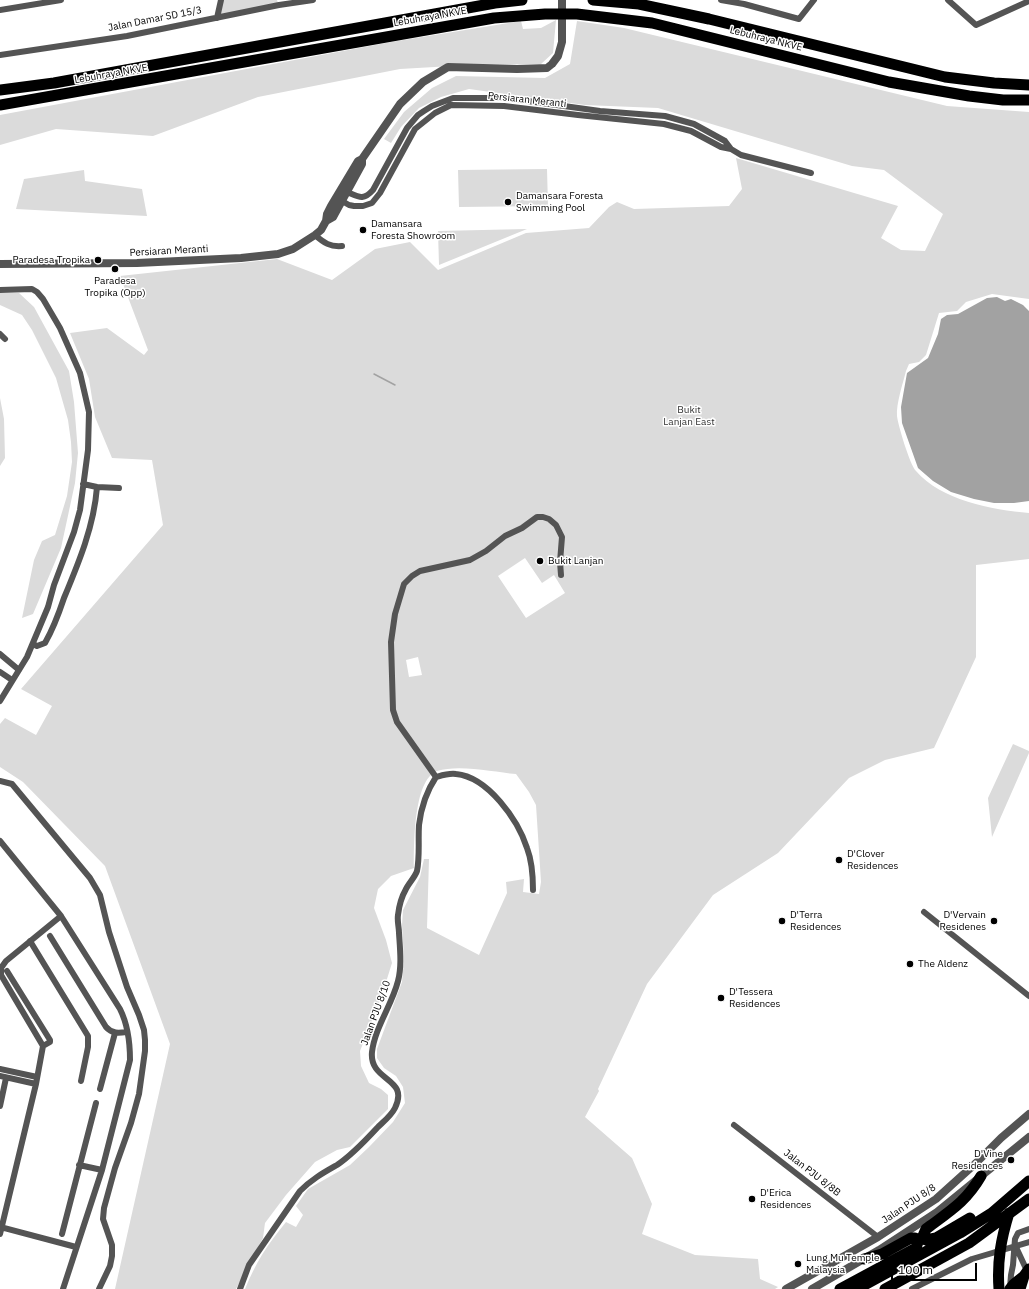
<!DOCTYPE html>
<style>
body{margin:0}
#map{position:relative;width:1029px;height:1289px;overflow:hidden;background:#fff;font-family:"IBM Plex Sans",sans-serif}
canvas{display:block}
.scale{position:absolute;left:891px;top:1263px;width:86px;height:18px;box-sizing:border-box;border:2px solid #000;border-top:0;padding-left:5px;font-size:12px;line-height:14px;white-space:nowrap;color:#000;-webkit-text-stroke:3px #fff;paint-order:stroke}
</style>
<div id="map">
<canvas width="1029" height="1289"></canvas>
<div class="scale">100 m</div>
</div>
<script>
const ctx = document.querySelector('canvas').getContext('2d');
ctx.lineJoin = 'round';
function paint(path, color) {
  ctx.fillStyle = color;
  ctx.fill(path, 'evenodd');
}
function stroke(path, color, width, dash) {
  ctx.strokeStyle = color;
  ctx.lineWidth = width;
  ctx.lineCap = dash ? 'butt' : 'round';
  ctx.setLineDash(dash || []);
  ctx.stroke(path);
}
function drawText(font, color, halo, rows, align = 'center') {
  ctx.font = font + ' "IBM Plex Sans",sans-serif';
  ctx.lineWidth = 3;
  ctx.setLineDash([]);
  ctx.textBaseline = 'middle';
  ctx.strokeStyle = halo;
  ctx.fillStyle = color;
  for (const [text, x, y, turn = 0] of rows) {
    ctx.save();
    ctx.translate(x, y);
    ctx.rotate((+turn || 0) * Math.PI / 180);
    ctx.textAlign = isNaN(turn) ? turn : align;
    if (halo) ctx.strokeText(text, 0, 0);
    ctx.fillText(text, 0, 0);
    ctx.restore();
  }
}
const green = new Path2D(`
 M 223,0 L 277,0 L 278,3 L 219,16 Z
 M 556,20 L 553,53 L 541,64 L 469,65 L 400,69 L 258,97 L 153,136 L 56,129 L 0,145 L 0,115 L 391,42 L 521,21 L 523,29 L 541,28 Z
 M 577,21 L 624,28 L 947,106 L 1029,112 L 1029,299 L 992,294 L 966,302 L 957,311 L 939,313 L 926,355 L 919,362 L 909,364 L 906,371 C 903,383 896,404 897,416 C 898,425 910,465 916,471 C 941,500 992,510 1029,513 L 1029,559 L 976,565 L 976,657 L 934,748 L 885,760 L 849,778 L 778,853 L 713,895 L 647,984 L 598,1089 L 599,1091 L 585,1117 L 632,1158 L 652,1204 L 642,1234 L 695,1255 L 758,1259 L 760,1279 L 778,1287 L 775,1289 L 245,1289 C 256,1262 267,1245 286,1222 L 296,1227 L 303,1215 L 296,1206 L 308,1189 L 350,1165 L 369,1147 L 393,1122 L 405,1103 L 403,1087 L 396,1076 L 384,1068 L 377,1058 L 377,1049 L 402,982 L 404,960 L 402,925 L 403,910 L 420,877 L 424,859 L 429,859 L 427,928 L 479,955 L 507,893 L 506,882 L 524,879 L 523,892 L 539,894 L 541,882 L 536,805 L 529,792 L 516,774 C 494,772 459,764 437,771 C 413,780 414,847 414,868 L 391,876 L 378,889 L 374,908 L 386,940 L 392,963 L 381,998 L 360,1051 L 361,1066 L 369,1083 L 381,1089 L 388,1095 L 388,1109 L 350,1147 L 337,1150 L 315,1162 L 286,1195 L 265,1223 L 263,1238 L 236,1289 L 115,1289 L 170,1044 L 105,866 L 23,782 L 0,767 L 0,724 L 5,718 L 36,735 L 52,706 L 21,689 L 163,525 L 152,460 L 112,458 L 95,417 L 89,379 L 70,333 L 107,328 L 144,355 L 148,350 L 120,276 L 277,259 L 332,280 L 375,249 L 410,242 L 438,270 L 526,233 L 589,228 L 609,207 L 617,202 L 634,209 L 729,206 L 742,189 L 736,158 L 898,206 L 881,238 L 901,250 L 925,251 L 943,214 L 884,170 L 852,166 L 658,108 L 585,105 L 469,89 L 441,97 L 419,108 L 401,127 L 391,143 L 384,139 L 404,112 L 432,88 L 456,76 L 545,78 L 570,64 ZM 525,558 L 542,583 L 554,575 L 565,593 L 526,618 L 498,576 ZM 418,657 L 422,675 L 409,677 L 406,660 Z
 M 547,169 L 548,206 L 459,207 L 458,170 Z
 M 84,170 L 85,181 L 142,189 L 147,216 L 16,209 L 24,179 Z
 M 527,229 L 439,265 L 438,231 Z
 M 0,293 L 19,293 L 34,307 L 69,371 L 74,402 L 78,453 L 75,483 L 61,548 L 33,614 L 22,618 L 34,560 L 42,541 L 55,535 L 67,496 L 72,462 L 71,442 L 68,420 L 56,378 L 32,330 L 22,315 L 0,305 Z
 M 0,398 L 4,419 L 5,458 L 0,466 Z
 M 1013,744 L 1029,751 L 1029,753 L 992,837 L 988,798 Z`);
const water = new Path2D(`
 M 997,297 L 1005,301 L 1011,299 L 1023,305 L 1029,311 L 1029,501 L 1014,503 L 994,503 L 974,499 L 951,492 L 933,481 L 918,468 L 902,423 L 901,407 L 907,373 L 928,358 L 938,334 L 941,319 L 947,315 L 958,314 L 987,298 Z`);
const stream = new Path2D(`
 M 374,374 L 395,385`);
const minor = new Path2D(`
 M 721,0 L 744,4 L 799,19 L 814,0
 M 948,0 L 976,25 L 1029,1
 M 0,10 L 61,0
 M 217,18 L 221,0
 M 0,55 L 127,36 L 279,5 L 313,0
 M 347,192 C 359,197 363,201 373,190 L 407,128 L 418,115 L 424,111 L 432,106 L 453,98 L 506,98 L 600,111 L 665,116 L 694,124 L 725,141 L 731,149
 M 342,201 L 349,205 L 354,206 L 363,206 L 372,203 L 380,193 L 415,129 L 435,113 L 451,105 L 504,106 L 578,115 L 664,124 L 691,131 L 721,147 L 731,149 L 741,155 L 811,173
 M 315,235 C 324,243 330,247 342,246
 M 0,290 L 32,289 L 37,292 L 43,299 L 60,328 L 80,373 L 89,412 L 88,450 L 80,510 L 74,532 L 54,585 L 48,607 L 27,657 L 0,701
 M 0,334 L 5,339
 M 83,484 L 97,487 L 119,488
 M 33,644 L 37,646 L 45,643 C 53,629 59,613 64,598 C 79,562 94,526 97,487
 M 0,654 L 19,670
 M 0,672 L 12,680
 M 436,777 L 397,722 L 393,710 L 391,642 L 395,614 L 404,584 L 412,576 L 420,571 L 470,560 L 486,551 L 505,536 L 522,528 L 537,517 L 543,517 L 549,519 L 556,525 L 562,537 L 560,562 L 561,575
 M 0,781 L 12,784 L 90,878 L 100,895 L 109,932 L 127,987 L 139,1015 L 144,1030 L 145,1040 L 145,1051 L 139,1094 L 131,1123 L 115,1168 L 104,1208 L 103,1219 L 112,1245 L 112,1256 L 110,1266 L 99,1289
 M 0,841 L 61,916 L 120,1009 C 128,1025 130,1043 130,1060 L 102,1170 L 63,1289
 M 924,912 L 1029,996
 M 50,936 L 106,1027 C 112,1034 119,1033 127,1032
 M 30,941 L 88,1036 L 88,1047 L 81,1081
 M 7,971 L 50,1040 L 50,1042 L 43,1046
 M 0,1069 L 37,1077
 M 0,1076 L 36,1084
 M 100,1089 L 115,1033
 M 0,1106 L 6,1078
 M 734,1125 L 878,1237
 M 79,1165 L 102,1170
 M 0,1227 L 76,1247
 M 0,1234 L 36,1084 L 43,1046 L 1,975 L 1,968 L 6,961 L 61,916
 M 62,1234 L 96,1103
 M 1015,1245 L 1028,1273
 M 1010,1288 L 1011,1275 L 1013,1265 L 1015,1239 L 1018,1233 L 1029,1229
 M 240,1289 L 249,1265 L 300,1191 C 312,1179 323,1173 337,1165 C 352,1155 365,1141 377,1128 C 383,1122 391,1116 395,1108 C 410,1077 369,1082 372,1052 C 375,1027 392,1005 398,981 C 402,966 400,949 399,933 C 399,927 397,921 398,915 C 399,906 402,896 406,889 C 409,883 415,877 417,871 C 420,856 418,841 419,825 C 421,808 426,792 436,777 C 443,775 449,773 456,774 C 488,777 518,820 527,848 C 532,861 533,876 533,890
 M 912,1289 L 972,1259 L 1029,1242`);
const tertiary = new Path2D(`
 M 326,221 L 333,217 L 362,164 L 362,159 L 400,104 L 423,82 L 448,67 L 517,69 L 547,68 L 552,64 L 558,56 L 562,42 L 562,0
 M 0,264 L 137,263 L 241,258 L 278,254 L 293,249 L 315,235 L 321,230 L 326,221 L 327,214 L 331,206 L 358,161 L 362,159
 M 786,1289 L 878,1237 L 936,1199 L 976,1163 L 1001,1138 L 1029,1114
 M 812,1289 L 879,1250 L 937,1212 L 1029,1137`);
const motorway = new Path2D(`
 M 593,0 L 639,4 L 709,19 L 945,77 L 994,83 L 1029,85
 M 0,90 L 54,83 L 495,3 L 522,0
 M 0,105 L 494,18 L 545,14 L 577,14 L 652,23 L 889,82 L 969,96 L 1003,100 L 1029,100
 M 970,1218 L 936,1238 L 926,1240 L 923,1236 L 926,1229 L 930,1226 C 953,1209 967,1200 981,1176
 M 840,1289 L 916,1248 L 918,1242 L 915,1238 L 911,1238 L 882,1254 L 864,1259
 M 857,1289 L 960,1233 L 992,1213 L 1029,1181
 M 885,1289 L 969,1243 L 1029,1199
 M 999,1289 C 997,1261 1001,1239 1009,1213
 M 1010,1289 L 1014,1284 L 1024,1276
 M 1020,1289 L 1024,1276 L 1029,1269`);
const markers = [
 [508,202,4,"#000"],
 [363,230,4,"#000"],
 [98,260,4,"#000"],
 [115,269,4,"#000"],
 [540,561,4,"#000"],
 [839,860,4,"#000"],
 [782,921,4,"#000"],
 [994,921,4,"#000"],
 [910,964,4,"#000"],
 [721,998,4,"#000"],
 [1011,1160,4,"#000"],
 [752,1199,4,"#000"],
 [798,1264,4,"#000"]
];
const streetNames = [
 ["Lebuhraya NKVE",430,17,-10],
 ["Jalan Damar SD 15/3",155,19,-11],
 ["Lebuhraya NKVE",766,39,14],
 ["Lebuhraya NKVE",111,74,-10],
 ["Persiaran Meranti",527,100,6],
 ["Persiaran Meranti",169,251,-3],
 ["Jalan PJU 8/10",376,1013,-70],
 ["Jalan PJU 8/8B",812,1173,38],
 ["Jalan PJU 8/8",909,1204,-34]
];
const poiNames = [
 ["Damansara Foresta",516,196],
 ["Swimming Pool",516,208],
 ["Damansara",371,224],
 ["Foresta Showroom",371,236],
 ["Paradesa Tropika",90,260,"right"],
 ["Paradesa",115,281,"center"],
 ["Tropika (Opp)",115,293,"center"],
 ["Bukit Lanjan",548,561],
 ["D'Clover",847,854],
 ["Residences",847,866],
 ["D'Terra",790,915],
 ["Residences",790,927],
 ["D'Vervain",986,915,"right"],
 ["Residenes",986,927,"right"],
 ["The Aldenz",918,964],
 ["D'Tessera",729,992],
 ["Residences",729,1004],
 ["D'Vine",1003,1154,"right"],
 ["Residences",1003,1166,"right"],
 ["D'Erica",760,1193],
 ["Residences",760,1205],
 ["Lung Mu Temple",806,1258],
 ["Malaysia",806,1270]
];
const parkNames = [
 ["Bukit",689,410],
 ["Lanjan East",689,422]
];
paint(green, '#dbdbdb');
paint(water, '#a2a2a2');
stroke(stream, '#a2a2a2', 1.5);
stroke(minor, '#545454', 6);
stroke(tertiary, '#545454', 8);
stroke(motorway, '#000', 11);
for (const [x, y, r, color] of markers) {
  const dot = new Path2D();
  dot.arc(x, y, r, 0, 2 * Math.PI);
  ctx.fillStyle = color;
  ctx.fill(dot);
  stroke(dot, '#fff', 1.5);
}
drawText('10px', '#000', '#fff', streetNames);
drawText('10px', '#000', '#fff', poiNames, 'left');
drawText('10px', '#323232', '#fff', parkNames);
</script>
